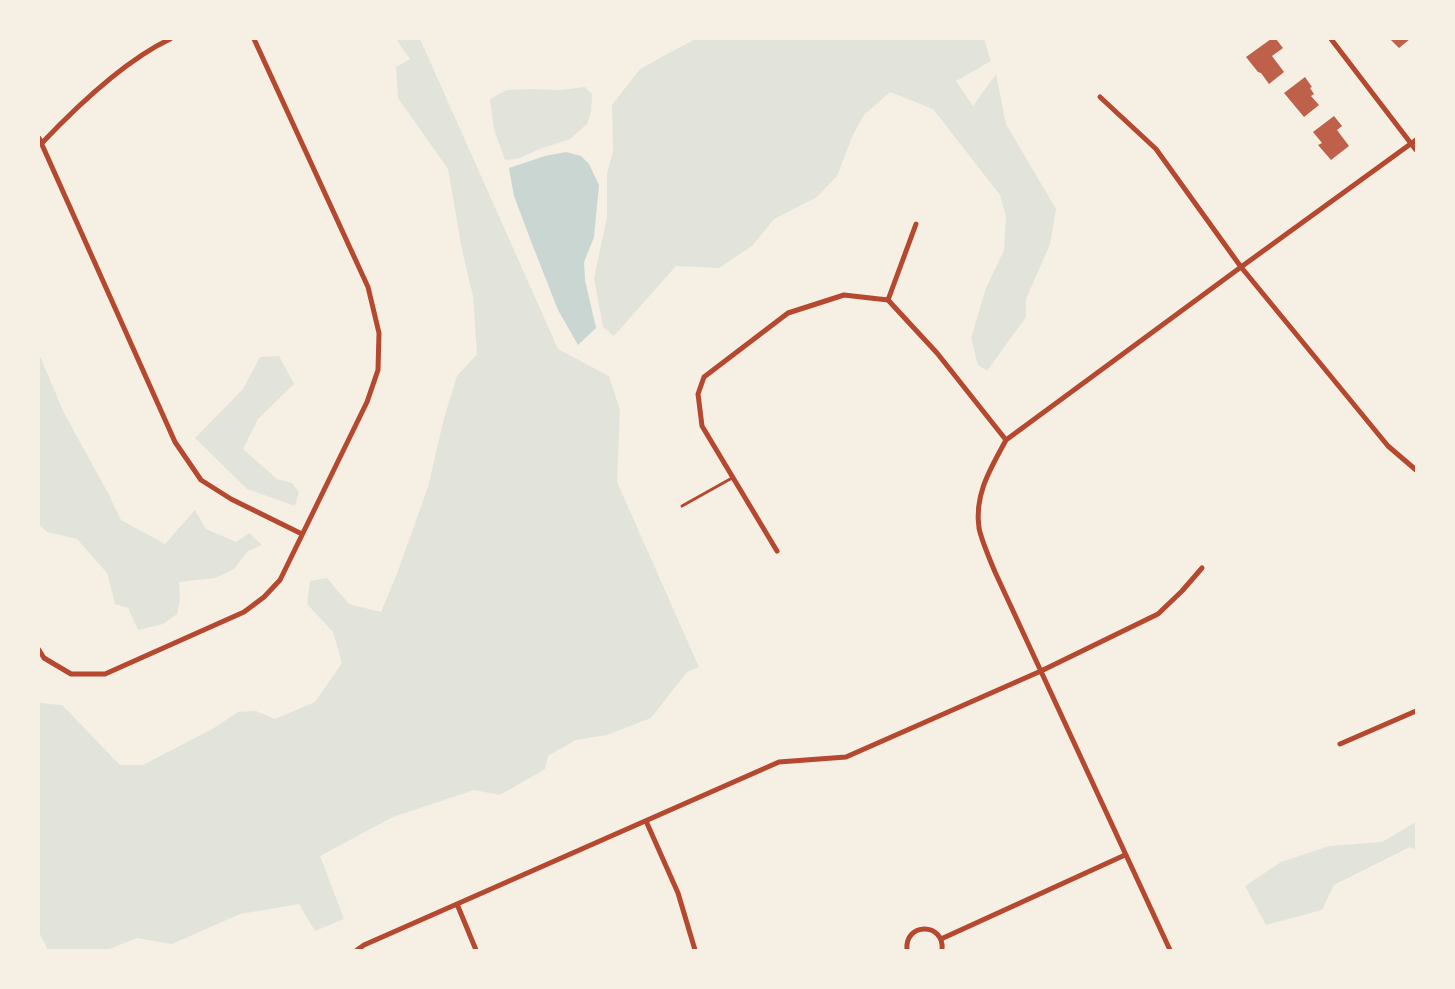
<!DOCTYPE html>
<style>
body{margin:0}
#map{position:relative;width:1455px;height:989px;overflow:hidden;background:#f6efe4;font-family:"DM Sans",sans-serif}
canvas{display:block}
.frame{position:absolute;inset:0;border:40px solid #f6efe4;pointer-events:none}
</style>
<div id="map">
<canvas width="1455" height="989"></canvas>
<div class="frame"></div>
</div>
<script>
const ctx = document.querySelector('canvas').getContext('2d');
ctx.lineJoin = 'round';
function paint(path, color) {
  ctx.fillStyle = color;
  ctx.fill(path, 'evenodd');
}
function stroke(path, color, width, dash) {
  ctx.strokeStyle = color;
  ctx.lineWidth = width;
  ctx.lineCap = dash ? 'butt' : 'round';
  ctx.setLineDash(dash || []);
  ctx.stroke(path);
}
const green = new Path2D(`
 M 396,39 L 420,39 L 558,349 L 609,376 L 620,410 L 617,482 L 699,667 L 687,672 L 651,718 L 607,735 L 576,740 L 548,756 L 545,769 L 500,795 L 474,790 L 393,817 L 320,856 L 344,919 L 315,931 L 299,904 L 240,914 L 172,944 L 137,938 L 107,950 L 48,950 L 39,932 L 39,703 L 62,705 L 120,765 L 143,765 L 214,728 L 238,712 L 256,711 L 275,719 L 315,702 L 342,663 L 333,632 L 307,604 L 310,581 L 327,578 L 349,604 L 381,612 L 398,571 L 428,487 L 444,418 L 457,376 L 477,354 L 473,296 L 462,250 L 448,169 L 398,98 L 396,67 L 410,59 Z
 M 695,39 L 984,39 L 991,61 L 956,81 L 973,106 L 996,74 L 1006,124 L 1056,209 L 1050,244 L 1026,299 L 1026,317 L 987,371 L 978,365 L 971,338 L 986,288 L 1004,250 L 1006,217 L 1000,195 L 933,109 L 890,92 L 864,115 L 852,137 L 837,176 L 817,197 L 774,219 L 753,245 L 719,268 L 676,266 L 614,336 L 603,327 L 594,278 L 607,217 L 607,174 L 613,151 L 612,105 L 640,69 Z
 M 585,87 L 592,94 L 591,112 L 587,124 L 570,139 L 540,149 L 517,159 L 505,160 L 494,130 L 490,99 L 507,90 L 531,89 L 560,90 Z
 M 40,356 L 64,413 L 108,493 L 121,520 L 165,544 L 195,510 L 206,529 L 236,542 L 249,533 L 262,545 L 248,551 L 234,569 L 215,578 L 179,582 L 180,599 L 177,614 L 163,624 L 138,630 L 128,608 L 115,604 L 107,573 L 77,539 L 47,532 L 39,524 L 39,357 Z
 M 279,356 L 294,384 L 258,419 L 243,449 L 277,479 L 292,483 L 299,492 L 295,506 L 247,489 L 195,438 L 243,389 L 260,357 Z
 M 1416,822 L 1416,850 L 1410,847 L 1334,885 L 1322,910 L 1266,925 L 1245,886 L 1281,862 L 1329,846 L 1382,842 Z`);
const water = new Path2D(`
 M 566,152 L 581,156 L 589,164 L 599,185 L 594,237 L 584,262 L 585,280 L 596,328 L 578,345 L 558,310 L 529,236 L 514,196 L 509,168 L 545,156 Z`);
const building = new Path2D(`
 M 1271,39 L 1276,39 L 1283,48 L 1272,56 L 1284,72 L 1269,84 L 1261,73 L 1258,72 L 1246,57 Z
 M 1390,39 L 1410,39 L 1399,48 Z
 M 1305,77 L 1312,87 L 1310,88 L 1314,94 L 1311,96 L 1319,105 L 1304,117 L 1284,93 Z
 M 1334,116 L 1342,126 L 1337,130 L 1349,146 L 1331,160 L 1318,145 L 1322,143 L 1313,132 Z`);
const service = new Path2D(`
 M 682,506 L 732,478`);
const minor = new Path2D(`
 M 1331,39 L 1416,150
 M 1100,97 L 1156,149 L 1241,267 L 1388,446 L 1416,470
 M 39,138 L 175,442 L 201,480 L 231,499 L 302,534
 M 41,144 C 76,107 124,61 170,39
 M 888,300 L 916,224
 M 777,551 L 702,426 L 698,394 L 704,377 L 788,313 L 844,295 L 888,300 L 937,353 L 1006,440
 M 39,650 L 44,658 L 71,674 L 105,674 L 244,612 L 264,597 L 280,580 L 367,402 L 378,370 L 379,333 L 368,287 L 254,39
 M 1340,744 L 1416,711
 M 646,821 L 678,893 L 695,950
 M 457,904 L 476,950
 M 941,939 L 1125,855
 M 357,950 L 364,945 L 779,762 L 846,757 L 1041,671 L 1158,614 L 1182,591 L 1202,568
 M 907,950 C 904,922 945,922 942,950
 M 1170,950 L 995,572 C 990,560 981,539 979,528 C 974,494 991,468 1006,440 L 1241,267 L 1416,140`);
paint(green, '#e2e4dc');
paint(water, '#c9d6d2');
paint(building, '#bf614a');
stroke(service, '#b5482f', 3);
stroke(minor, '#b5482f', 5);
</script>
